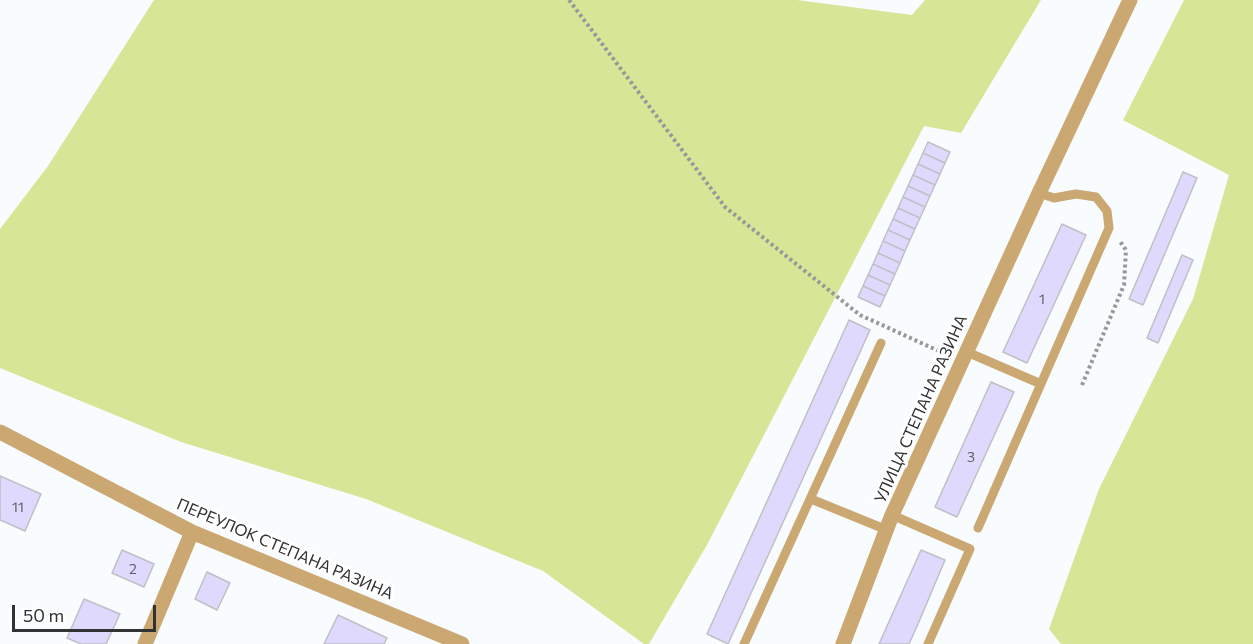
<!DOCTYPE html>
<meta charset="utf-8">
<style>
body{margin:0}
#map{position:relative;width:1253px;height:644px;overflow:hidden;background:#f9fcff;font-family:Commissioner,sans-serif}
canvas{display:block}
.scale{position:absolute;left:12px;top:605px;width:144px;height:27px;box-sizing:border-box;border:3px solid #303234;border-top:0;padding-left:8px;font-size:18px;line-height:21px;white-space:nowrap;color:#303234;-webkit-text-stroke:4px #fff;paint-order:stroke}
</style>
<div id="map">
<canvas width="1253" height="644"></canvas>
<div class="scale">50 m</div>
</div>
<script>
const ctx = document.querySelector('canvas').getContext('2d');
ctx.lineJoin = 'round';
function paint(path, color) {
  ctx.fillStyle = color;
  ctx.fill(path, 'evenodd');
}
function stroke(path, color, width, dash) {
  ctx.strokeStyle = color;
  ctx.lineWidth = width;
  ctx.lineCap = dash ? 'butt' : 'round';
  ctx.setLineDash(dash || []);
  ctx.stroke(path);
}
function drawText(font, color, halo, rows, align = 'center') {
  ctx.font = font + ' Commissioner,sans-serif';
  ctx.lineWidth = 6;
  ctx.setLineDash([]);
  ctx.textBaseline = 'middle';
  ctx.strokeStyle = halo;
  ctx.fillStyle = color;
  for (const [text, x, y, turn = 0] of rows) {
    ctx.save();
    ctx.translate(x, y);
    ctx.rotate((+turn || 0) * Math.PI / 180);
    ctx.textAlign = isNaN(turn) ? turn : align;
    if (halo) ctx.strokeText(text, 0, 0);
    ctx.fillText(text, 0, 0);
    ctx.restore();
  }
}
const green = new Path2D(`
 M 154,0 L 797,0 L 912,15 L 925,0 L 1041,0 L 961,133 L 924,126 L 708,543 L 649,644 L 644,644 L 543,571 L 366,499 L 181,442 L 0,368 L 0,229 L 48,166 Z
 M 1184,0 L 1253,0 L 1253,644 L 1061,644 L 1049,629 L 1099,489 L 1193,299 L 1229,175 L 1123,120 Z`);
const building = new Path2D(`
 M 928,142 L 950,152 L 945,163 L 923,153 Z
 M 923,153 L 945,163 L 940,174 L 918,164 Z
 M 918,164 L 940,174 L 935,185 L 913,175 Z
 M 1183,172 L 1197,178 L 1143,305 L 1129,299 Z
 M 913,175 L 935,185 L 930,196 L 908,186 Z
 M 908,186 L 930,196 L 925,207 L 903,197 Z
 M 903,197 L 925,207 L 920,218 L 898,208 Z
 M 898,208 L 920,218 L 915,229 L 893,219 Z
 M 893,219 L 915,229 L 910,240 L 888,230 Z
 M 1062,224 L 1086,235 L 1027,363 L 1003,352 Z
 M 888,230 L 910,240 L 905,251 L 883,241 Z
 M 883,241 L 905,251 L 900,263 L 878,253 Z
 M 878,253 L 900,263 L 895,274 L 873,264 Z
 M 1182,255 L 1193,260 L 1158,343 L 1147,338 Z
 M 873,264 L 895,274 L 890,285 L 868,275 Z
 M 868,275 L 890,285 L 885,296 L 863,286 Z
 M 863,286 L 885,296 L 880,307 L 858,297 Z
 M 849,320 L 870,330 L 728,644 L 707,634 Z
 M 991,382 L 1014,392 L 957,517 L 935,507 Z
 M 0,476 L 41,494 L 25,531 L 0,520 Z
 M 122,550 L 154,564 L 144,587 L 112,573 Z
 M 921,550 L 945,560 L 918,624 L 909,644 L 879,644 Z
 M 207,572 L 230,583 L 217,610 L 195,599 Z
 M 84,599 L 120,614 L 106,644 L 81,644 L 67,638 Z
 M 338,615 L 387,638 L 384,644 L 324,644 Z`);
const path = new Path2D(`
 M 569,0 L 725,207 L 860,315 L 939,351 L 950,351
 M 1082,385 L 1124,285 L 1126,250 L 1119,240`);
const service = new Path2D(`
 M 967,352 L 1041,384
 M 811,499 L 887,530
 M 892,515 L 970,549 L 928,644
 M 978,528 L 1109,228 L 1107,211 L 1096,197 L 1076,194 L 1054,198 L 1039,193
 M 744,644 L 881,343`);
const minor = new Path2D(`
 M 0,432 L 192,532 L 462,644
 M 145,644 L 192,532
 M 843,644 L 892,515 L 1039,193 L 1130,0`);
const numberNames = [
 ["1",1042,299],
 ["3",971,457],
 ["11",18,507],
 ["2",133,569]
];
const streetNames = [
 ["УЛИЦА СТЕПАНА РАЗИНА",921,409,-66],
 ["ПЕРЕУЛОК СТЕПАНА РАЗИНА",285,549,23]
];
paint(green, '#d5e696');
paint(building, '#ded9fd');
stroke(building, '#c0bfc5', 1.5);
stroke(path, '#95989a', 4, [3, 3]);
stroke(service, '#cba771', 9);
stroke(minor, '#cba771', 15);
drawText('14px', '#5c5c66', null, numberNames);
drawText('16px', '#303234', '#fff', streetNames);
</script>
